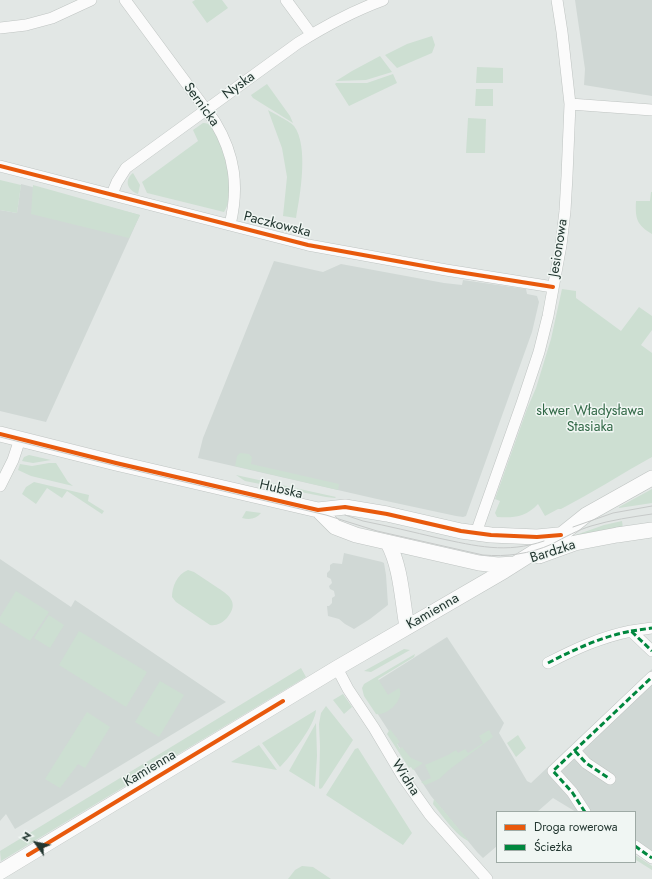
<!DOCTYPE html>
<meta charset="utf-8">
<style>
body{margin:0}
#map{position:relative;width:652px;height:879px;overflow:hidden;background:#e2e7e5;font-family:Jost,sans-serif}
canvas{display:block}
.legend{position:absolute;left:496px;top:811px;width:140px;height:52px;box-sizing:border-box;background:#f0f6f3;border:1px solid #9eaaa5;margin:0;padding:5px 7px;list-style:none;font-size:12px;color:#233731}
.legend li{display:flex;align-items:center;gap:8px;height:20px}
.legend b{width:20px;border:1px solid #9eaaa5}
.north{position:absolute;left:16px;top:823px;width:40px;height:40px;-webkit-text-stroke:3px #f0f6f3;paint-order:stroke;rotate:303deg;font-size:11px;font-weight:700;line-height:16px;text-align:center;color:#233731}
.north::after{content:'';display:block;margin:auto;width:14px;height:18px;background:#233731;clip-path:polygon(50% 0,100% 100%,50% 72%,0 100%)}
</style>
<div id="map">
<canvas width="652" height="879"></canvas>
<ul class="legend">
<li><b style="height:5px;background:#e8590c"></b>Droga rowerowa</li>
<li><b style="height:5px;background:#00873e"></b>Ścieżka</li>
</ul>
<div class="north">N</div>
</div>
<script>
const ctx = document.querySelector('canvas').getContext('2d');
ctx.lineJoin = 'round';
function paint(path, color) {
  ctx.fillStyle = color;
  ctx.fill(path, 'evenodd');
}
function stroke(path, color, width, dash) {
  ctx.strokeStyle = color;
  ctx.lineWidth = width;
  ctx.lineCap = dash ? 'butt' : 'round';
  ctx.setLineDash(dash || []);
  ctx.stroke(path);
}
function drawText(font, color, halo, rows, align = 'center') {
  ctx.font = font + ' Jost,sans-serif';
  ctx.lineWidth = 3;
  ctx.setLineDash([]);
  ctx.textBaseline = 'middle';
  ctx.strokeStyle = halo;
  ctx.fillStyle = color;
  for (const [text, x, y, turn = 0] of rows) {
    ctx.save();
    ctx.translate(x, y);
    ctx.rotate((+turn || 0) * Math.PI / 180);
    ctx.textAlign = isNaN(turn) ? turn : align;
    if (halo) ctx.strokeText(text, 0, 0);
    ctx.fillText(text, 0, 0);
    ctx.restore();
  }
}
const built = new Path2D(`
 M 575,0 L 652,0 L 652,96 L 584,85 L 585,69 Z
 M 21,184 L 140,215 L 46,422 L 0,411 L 0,210 L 17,213 Z
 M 274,261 L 323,272 L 341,264 L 444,283 L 462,285 L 463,280 L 526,289 L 527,294 L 537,296 L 539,302 L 532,332 L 466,516 L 463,517 L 456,516 L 377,499 L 198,458 L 203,438 Z
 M 344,553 L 382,562 L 384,563 L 386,575 L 388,605 L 370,619 L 354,629 L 345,624 L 339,619 L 328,616 L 327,606 L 329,606 L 332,603 L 332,598 L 335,596 L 334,591 L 330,589 L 329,586 L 332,583 L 331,579 L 327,577 L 327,573 L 330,570 L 330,565 L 333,563 L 342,564 Z
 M 0,559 L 71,607 L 75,600 L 226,702 L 15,829 L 6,814 L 0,821 Z
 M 447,637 L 504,723 L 499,733 L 527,781 L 531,783 L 652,669 L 652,864 L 635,852 L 635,812 L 576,812 L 553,798 L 537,812 L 497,812 L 497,846 L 483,858 L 477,852 L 431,796 L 366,696 L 366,688 Z`);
const green = new Path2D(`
 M 195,0 L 222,0 L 228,8 L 207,23 L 192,2 Z
 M 432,36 L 435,45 L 432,53 L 397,68 L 385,55 L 407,44 Z
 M 380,56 L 392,72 L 366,80 L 336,81 L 352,71 Z
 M 477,67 L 503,68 L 503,83 L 476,83 Z
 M 393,74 L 397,83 L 349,106 L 335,84 L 336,83 L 367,83 Z
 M 267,84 L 290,116 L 293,123 L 253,98 L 251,95 Z
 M 476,89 L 493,89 L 493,106 L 475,106 Z
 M 268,110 C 273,113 291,122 294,126 C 309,146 300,196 296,218 L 283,216 L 287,177 L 282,148 Z
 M 468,118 L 486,119 L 485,153 L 466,153 Z
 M 203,123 C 225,121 237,198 224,212 L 147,193 L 142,182 L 198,141 L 193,130 Z
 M 133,173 L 140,185 L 138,194 C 127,190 124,180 133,173 Z
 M 0,180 L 21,185 L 17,213 L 0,210 Z
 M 33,185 L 140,215 L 129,238 L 31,214 Z
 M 651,192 L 652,192 L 652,234 C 637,225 635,219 636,201 L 650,201 Z
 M 562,289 L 576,291 L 576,298 L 621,331 L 639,307 L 652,316 L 652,330 L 641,345 L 652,353 L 652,457 C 621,474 592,493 561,509 L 558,509 L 545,516 L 538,504 C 526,517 514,518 497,517 L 495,513 L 500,501 L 495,499 L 527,409 L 536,388 L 551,339 Z
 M 240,453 L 249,454 L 252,457 L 251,464 L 339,484 L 338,490 L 235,466 L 237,456 Z
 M 29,455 L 51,460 L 33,463 L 22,461 L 24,457 Z
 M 49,463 L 56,463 L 68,482 L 73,486 L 31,476 L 18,470 L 20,464 L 32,466 Z
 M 236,475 L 336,497 L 335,498 L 326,497 L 245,481 Z
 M 34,482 L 89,495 L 88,501 L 104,511 L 102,514 L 67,491 L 62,498 L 47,488 L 36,504 L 22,494 L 26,487 Z
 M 652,489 L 652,503 L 619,508 L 619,507 Z
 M 246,511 L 261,513 C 256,519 250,520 242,518 Z
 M 622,521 L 623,528 L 573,536 L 604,525 Z
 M 188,570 L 194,572 C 201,577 208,581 215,586 C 229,595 240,602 227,618 C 222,623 217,626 210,625 L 176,602 L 172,597 C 172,587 177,574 188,570 Z
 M 16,591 L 49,612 L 30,641 L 0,622 L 0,617 Z
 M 49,615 L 64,625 L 50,648 L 34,638 Z
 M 79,631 L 147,672 L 126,707 L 59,665 Z
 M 404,649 L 410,650 L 371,672 L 364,671 Z
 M 415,654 L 414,657 L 378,679 L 388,695 L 399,688 C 405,700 387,716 376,714 L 364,696 L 362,688 L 364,684 Z
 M 301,668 L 306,677 L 1,861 L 0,851 Z
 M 160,681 L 184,695 L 159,737 L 135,722 Z
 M 343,694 L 352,707 L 344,714 L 333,700 Z
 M 326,706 L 353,740 L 322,788 L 320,789 L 319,788 L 320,746 L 319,724 L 321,713 Z
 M 316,710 C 315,725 291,756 280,767 L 262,743 Z
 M 87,712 L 110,727 L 85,768 L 78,764 L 60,788 L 45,779 Z
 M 316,723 L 317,756 L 315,787 L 289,771 Z
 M 390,729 L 400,742 L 397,744 L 400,749 L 402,747 L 411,758 L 423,763 L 413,770 L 411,767 L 409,768 L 387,734 Z
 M 489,730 L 493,737 L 450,769 L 439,779 L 428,784 L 425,785 L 421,782 L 431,778 L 425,765 L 448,755 L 456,750 L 458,753 L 465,749 L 468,753 L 483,743 L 479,736 Z
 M 518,735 L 526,748 L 516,757 L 507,743 Z
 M 259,745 L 277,770 L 231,762 Z
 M 358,748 L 412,833 L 403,845 L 326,795 L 355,749 Z
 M 434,799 L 469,841 C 456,836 442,815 433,804 Z
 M 635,855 L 652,866 L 652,870 L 636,860 L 635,861 Z
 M 302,866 L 313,867 L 331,879 L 288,879 L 295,870 Z`);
const street = new Path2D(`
 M 125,0 L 215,122 C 235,155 239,187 230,225
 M 286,0 L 311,34
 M 0,28 L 26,25 L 52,18 L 91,0
 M 570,104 L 652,110
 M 0,166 L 308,245 L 446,270 L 553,287
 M 112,194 L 117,182 L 126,168 L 298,43 C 325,26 353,11 383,0
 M 0,486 L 13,460 L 20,439
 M 476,533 L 522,403 L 539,352 L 548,316 L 561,245 L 565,211 L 567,176 L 570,104 L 562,32 L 557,0
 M 631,631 L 652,628
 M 548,663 C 575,649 601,637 631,631 L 652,651
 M 337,668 L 348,689 L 374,728 L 403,777 L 430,815 L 487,879
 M 575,751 L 586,763 L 610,779
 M 585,812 L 572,792 L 553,771 L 652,677
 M 635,846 L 652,858`);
const secondary = new Path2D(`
 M 0,434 L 116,463 L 318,510 L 345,507 L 387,514 L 461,531 L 491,535 L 537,537 L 558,535
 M 318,510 L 335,527 L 356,535 L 479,563 L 498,565 L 514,564
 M 388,543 C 401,567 402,599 407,627
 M 539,556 L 575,543 L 617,535 L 652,530
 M 0,872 L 337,668 L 504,571 L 561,535 L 586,515 L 652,478`);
const tram = new Path2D(`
 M 0,437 L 116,466 L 326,515 L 377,531 L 483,555 C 506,557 530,554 552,544 C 565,537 578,530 591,526 C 611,520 632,517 652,514
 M 345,515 L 363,521 C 388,526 413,532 438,538 C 476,546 506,554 544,541
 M 573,527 L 613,513 L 652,506`);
const quiet = new Path2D(`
 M 631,631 L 652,628
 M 548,663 C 575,649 601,637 631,631 L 652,651
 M 575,751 L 586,763 L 610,779
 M 585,812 L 572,792 L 553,771 L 652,677
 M 635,846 L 652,858`);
const cycleway = new Path2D(`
 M 0,166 L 308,245 L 446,270 L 553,287
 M 0,434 L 116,463 L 318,510 L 345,507 L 387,514 L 461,531 L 491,535 L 537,537 L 561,535
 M 28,855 L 283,701`);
const streetNames = [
 ["Nyska",239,86,-36],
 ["Sernicka",201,105,54],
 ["Paczkowska",277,225,14],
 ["Jesionowa",559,248,-81],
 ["Hubska",281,490,13],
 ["Bardzka",553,552,-18],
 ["Kamienna",433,612,-30],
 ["Kamienna",150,769,-31],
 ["Widna",405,778,57]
];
const parkNames = [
 ["skwer Władysława",590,412],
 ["Stasiaka",590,428]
];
paint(built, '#d0d8d5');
paint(green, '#cddfd2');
stroke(street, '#bfc4c2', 12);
stroke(secondary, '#bfc4c2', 16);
stroke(street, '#fbfbfb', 11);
stroke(secondary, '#fbfbfb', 15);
stroke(tram, '#c6c9c8', 1);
stroke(quiet, '#00873e', 3, [6, 3]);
stroke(cycleway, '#e8590c', 4);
drawText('14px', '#233731', '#f0f6f3', streetNames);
drawText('14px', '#326947', '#f0f6f3', parkNames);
</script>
